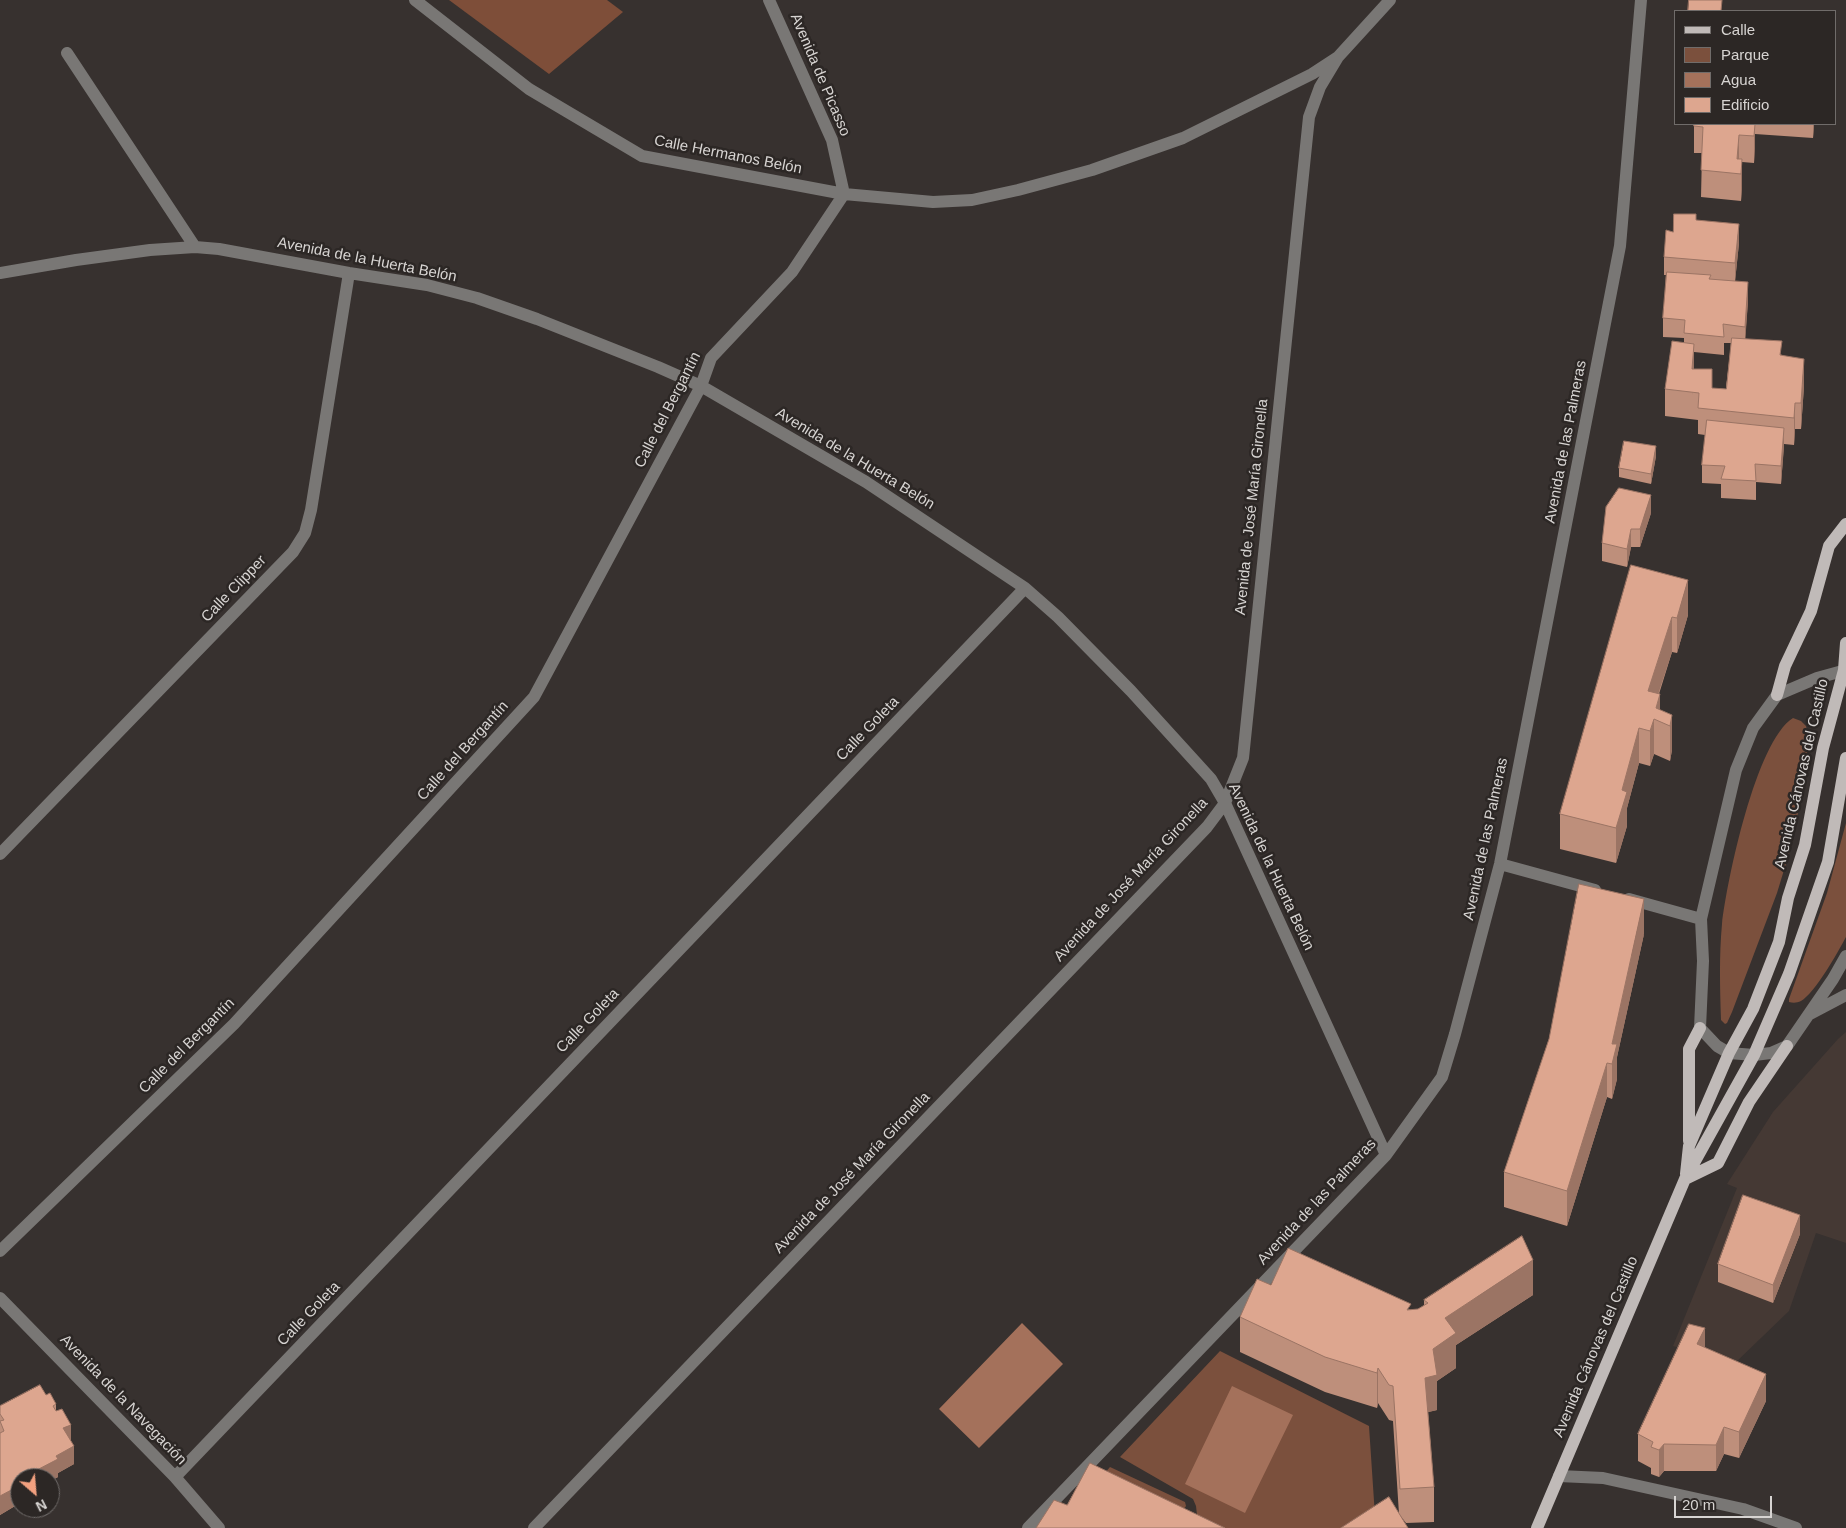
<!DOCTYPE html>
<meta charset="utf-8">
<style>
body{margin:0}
#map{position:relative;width:1846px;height:1528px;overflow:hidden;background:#37312f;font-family:Helvetica,sans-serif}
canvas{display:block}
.legend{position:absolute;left:1674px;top:10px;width:162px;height:115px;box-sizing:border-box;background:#2c2725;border:1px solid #706c6a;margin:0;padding:6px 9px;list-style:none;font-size:15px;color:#d7d4d2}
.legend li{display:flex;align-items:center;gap:10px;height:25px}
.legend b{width:25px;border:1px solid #706c6a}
.north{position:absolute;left:10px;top:1468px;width:50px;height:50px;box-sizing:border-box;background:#2c2725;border:1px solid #706c6a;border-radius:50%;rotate:153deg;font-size:14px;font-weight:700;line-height:20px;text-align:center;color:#d7d4d2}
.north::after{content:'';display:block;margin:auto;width:18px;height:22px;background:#f2a07f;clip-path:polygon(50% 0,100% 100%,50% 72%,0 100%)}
.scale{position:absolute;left:1674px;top:1496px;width:98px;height:22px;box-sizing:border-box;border:2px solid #d7d4d2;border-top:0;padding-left:6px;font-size:15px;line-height:18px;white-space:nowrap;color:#d7d4d2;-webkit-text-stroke:4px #2c2725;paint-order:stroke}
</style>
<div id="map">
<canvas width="1846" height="1528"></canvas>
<ul class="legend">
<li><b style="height:6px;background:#c0bab8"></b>Calle</li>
<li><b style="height:14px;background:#7b503d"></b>Parque</li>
<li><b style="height:14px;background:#a4715b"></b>Agua</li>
<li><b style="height:14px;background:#dda68f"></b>Edificio</li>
</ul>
<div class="north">N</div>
<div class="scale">20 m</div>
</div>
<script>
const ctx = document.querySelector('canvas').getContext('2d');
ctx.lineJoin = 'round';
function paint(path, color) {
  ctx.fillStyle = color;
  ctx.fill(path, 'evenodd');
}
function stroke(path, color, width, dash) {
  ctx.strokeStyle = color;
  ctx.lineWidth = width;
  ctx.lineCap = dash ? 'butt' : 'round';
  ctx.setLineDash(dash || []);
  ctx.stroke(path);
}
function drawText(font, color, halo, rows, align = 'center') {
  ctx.font = font + ' Helvetica,sans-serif';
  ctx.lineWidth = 5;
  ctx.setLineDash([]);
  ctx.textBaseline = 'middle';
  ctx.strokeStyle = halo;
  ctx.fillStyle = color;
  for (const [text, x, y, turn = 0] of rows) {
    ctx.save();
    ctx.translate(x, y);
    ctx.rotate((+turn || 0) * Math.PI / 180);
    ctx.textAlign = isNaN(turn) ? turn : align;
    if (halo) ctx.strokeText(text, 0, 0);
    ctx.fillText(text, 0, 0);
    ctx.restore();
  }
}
const built = new Path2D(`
 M 1846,1032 L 1846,1243 L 1816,1233 L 1789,1311 L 1734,1364 L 1673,1346 L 1737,1188 L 1727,1184 L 1773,1112 L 1838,1039 Z`);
const green = new Path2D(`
 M 1793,718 L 1801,721 L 1806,726 L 1809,740 L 1799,808 L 1791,847 L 1777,893 L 1732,1012 L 1727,1023 L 1725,1024 L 1721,1020 C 1720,988 1719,956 1722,924 C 1727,880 1756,741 1793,718 Z
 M 1846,823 L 1846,937 C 1838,952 1815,993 1801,1001 C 1797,1003 1793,1003 1789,1002 L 1789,999 L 1827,893 Z
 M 1220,1351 L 1369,1426 L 1375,1516 L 1357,1528 L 1224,1528 L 1197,1515 L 1196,1506 L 1193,1499 L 1120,1457 Z
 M 1110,1467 L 1185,1502 L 1186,1506 L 1175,1523 L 1098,1481 Z`);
const forest = new Path2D(`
 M 449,0 L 607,0 L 623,12 L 549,74 Z`);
const water = new Path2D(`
 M 1022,1323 L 1063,1364 L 979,1448 L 939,1409 Z
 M 1232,1386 L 1293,1415 L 1245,1513 L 1185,1484 Z`);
const minor = new Path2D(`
 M 415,0 L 529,89 L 642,156 L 844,194 L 933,202 L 972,200 L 1018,190 L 1092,170 L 1183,138 L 1312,74 L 1338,57 L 1390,0
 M 769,0 L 832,140 L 844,194
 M 67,53 L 195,247
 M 0,273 L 76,260 L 150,250 L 195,247 L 219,249 L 349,273 L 427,285 L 477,298 L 537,319 L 658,367 L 701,386 L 866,482 L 1025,588 L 1058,617 L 1131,691 L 1211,779 L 1225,803 L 1386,1155
 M 1846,670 L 1817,678 L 1777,695 L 1753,728 L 1736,770 L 1701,919 L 1703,961 L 1700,1028 L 1717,1046 L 1729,1053 L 1754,1055 L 1771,1053 L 1787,1046 L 1833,979 L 1846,956
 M 0,854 L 293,552 L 305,533 L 311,510 L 349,273
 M 1500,864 L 1595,890
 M 1629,899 L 1701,919
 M 1810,1014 L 1846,995
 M 0,1251 L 234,1024 L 534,697 L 701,386 L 711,358 L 792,272 L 844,194
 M 0,1298 L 175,1477 L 219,1528
 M 1559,1476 L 1603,1478 L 1743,1509 L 1796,1528
 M 175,1477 L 1025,588
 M 534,1528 L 1207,827 L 1225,803 L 1243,758 L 1309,117 L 1320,87 L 1338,57
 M 1028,1528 L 1386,1155 L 1442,1077 L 1455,1034 L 1500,864 L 1620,246 L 1641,0`);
const major = new Path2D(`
 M 1777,695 L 1785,666 L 1811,611 L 1829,546 L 1846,524
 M 1689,1141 L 1689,1049 L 1700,1028
 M 1686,1174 L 1689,1146 L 1729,1053 L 1753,1009 L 1779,942 L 1788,898 L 1805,845 L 1823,748 L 1844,670 L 1846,643
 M 1685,1179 L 1718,1163 L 1749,1102 L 1787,1046
 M 1537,1528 L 1685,1179 L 1754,1055 L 1789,974 L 1828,862 L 1846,758`);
const wall = new Path2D(`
 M 1694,124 L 1814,124 L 1813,138 L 1755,134 L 1754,163 L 1742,162 L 1742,186 L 1741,201 L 1701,197 L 1702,153 L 1694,153 Z
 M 1696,220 L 1739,243 L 1735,281 L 1748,301 L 1745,339 L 1782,355 L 1804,386 L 1801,429 L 1795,429 L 1794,445 L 1784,444 L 1781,484 L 1756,482 L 1756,500 L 1721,498 L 1721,484 L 1702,483 L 1702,465 L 1705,435 L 1698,434 L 1698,420 L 1665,416 L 1665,389 L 1684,342 L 1684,338 L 1663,337 L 1663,318 L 1666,275 L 1664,275 L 1664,257 L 1673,232 ZM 1724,343 L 1731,343 L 1726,389 L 1712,388 L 1694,369 L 1694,352 L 1724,355 Z
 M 1656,456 L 1651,484 L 1619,477 L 1619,468 Z
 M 1651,513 L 1640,547 L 1631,547 L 1627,567 L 1602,561 L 1602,543 Z
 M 1631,565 L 1688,615 L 1677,653 L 1672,652 L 1659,694 L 1660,710 L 1672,715 L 1672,750 L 1670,761 L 1654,754 L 1650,766 L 1639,763 L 1627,808 L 1627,826 L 1616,863 L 1560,849 L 1560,814 Z
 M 1644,934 L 1617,1057 L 1617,1079 L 1612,1099 L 1607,1097 L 1567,1226 L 1504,1207 L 1504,1172 Z
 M 1800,1234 L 1773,1303 L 1718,1282 L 1718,1264 Z
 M 1271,1285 L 1411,1310 L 1418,1309 L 1424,1306 L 1424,1300 L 1533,1295 L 1456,1345 L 1456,1368 L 1437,1381 L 1437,1410 L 1428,1412 L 1434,1487 L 1434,1522 L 1406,1523 L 1399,1514 L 1393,1421 L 1389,1420 L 1378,1403 L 1377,1408 L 1325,1392 L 1240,1352 L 1240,1317 Z
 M 1705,1348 L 1766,1401 L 1739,1458 L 1724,1454 L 1716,1471 L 1664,1471 L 1659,1477 L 1651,1474 L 1651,1468 L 1638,1461 L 1638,1434 Z
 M 46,1395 L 56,1404 L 56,1411 L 71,1441 L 74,1464 L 58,1473 L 58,1477 L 50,1481 L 50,1478 L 20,1502 L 18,1500 L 15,1502 L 15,1506 L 0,1515 L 0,1406 Z`);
const shadedWall = new Path2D(`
 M 1755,124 L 1755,149 L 1754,163 L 1754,136 Z
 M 1813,124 L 1814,124 L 1813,138 Z
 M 1739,135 L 1739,162 L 1737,159 Z
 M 1742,159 L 1742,186 L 1741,201 L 1741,174 Z
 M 1739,224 L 1739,243 L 1735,282 L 1735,263 Z
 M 1748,282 L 1748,301 L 1745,345 L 1745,327 Z
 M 1694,344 L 1694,371 L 1692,395 L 1692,369 Z
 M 1804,359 L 1804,386 L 1801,429 L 1801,403 Z
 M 1795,403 L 1795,429 L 1794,445 L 1794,418 Z
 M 1784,428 L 1784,447 L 1781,484 L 1781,466 Z
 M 1656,446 L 1656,456 L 1651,484 L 1651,474 Z
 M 1651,495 L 1651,513 L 1640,547 L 1640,529 Z
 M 1631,529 L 1631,547 L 1627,567 L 1627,549 Z
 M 1688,580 L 1688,615 L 1677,653 L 1677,618 Z
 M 1672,617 L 1672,652 L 1648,725 L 1648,691 Z
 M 1660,694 L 1660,722 L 1656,708 Z
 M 1672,715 L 1672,750 L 1670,761 L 1670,726 Z
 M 1654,719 L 1654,754 L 1650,766 L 1650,731 Z
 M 1639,728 L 1639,763 L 1627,808 L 1627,826 L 1616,863 L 1616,828 L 1622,790 Z
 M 1644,899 L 1644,934 L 1617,1057 L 1617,1079 L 1612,1099 L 1612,1044 Z
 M 1607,1063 L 1607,1097 L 1567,1226 L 1567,1191 Z
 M 1800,1215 L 1800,1234 L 1773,1303 L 1773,1285 Z
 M 1533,1260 L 1533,1295 L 1456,1345 L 1456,1368 L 1437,1381 L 1437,1410 L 1425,1413 L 1425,1378 L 1433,1349 L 1445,1318 Z
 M 1705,1328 L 1705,1355 L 1697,1344 Z
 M 1378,1368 L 1378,1403 L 1377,1408 L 1377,1373 Z
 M 1766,1374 L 1766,1401 L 1739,1458 L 1739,1432 Z
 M 71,1425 L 71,1443 L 63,1428 Z
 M 1724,1427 L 1724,1454 L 1716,1471 L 1716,1445 Z
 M 1664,1444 L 1664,1471 L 1659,1477 L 1659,1450 Z
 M 74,1446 L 74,1464 L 58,1473 L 58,1477 L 50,1481 L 50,1478 L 32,1478 L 35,1471 L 56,1456 Z
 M 18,1482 L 18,1500 L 15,1502 L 15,1506 L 0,1515 L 0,1496 Z`);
const building = new Path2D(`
 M 1689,0 L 1722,0 L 1721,11 L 1688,11 Z
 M 1694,124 L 1755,124 L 1754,136 L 1739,135 L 1737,159 L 1742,159 L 1741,174 L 1701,170 L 1703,127 L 1694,126 Z
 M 1674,214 L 1696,214 L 1696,220 L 1739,224 L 1735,263 L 1664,257 L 1666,230 L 1673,232 Z
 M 1667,272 L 1711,275 L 1709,279 L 1748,282 L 1745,327 L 1723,324 L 1724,337 L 1684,333 L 1685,320 L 1663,318 Z
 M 1732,338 L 1782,341 L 1780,355 L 1804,359 L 1801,403 L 1795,403 L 1794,418 L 1698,408 L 1699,393 L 1665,389 L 1672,341 L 1694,344 L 1692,369 L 1712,369 L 1712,388 L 1726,389 Z
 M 1707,420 L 1784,428 L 1781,466 L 1755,464 L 1756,481 L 1721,479 L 1725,466 L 1702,465 Z
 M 1624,441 L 1656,446 L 1651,474 L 1619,468 Z
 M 1619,488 L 1651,495 L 1640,529 L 1631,529 L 1627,549 L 1602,543 L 1606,507 Z
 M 1631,565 L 1688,580 L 1677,618 L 1672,617 L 1648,691 L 1660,694 L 1656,708 L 1672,715 L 1670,726 L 1654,719 L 1650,731 L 1639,728 L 1622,790 L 1627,792 L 1616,828 L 1560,814 Z
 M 1579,884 L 1644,899 L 1612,1044 L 1617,1044 L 1612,1064 L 1607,1063 L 1567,1191 L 1504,1172 L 1549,1039 Z
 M 1743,1195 L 1800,1215 L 1773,1285 L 1718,1264 Z
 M 1522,1236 L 1533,1260 L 1445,1318 L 1456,1333 L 1433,1349 L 1437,1375 L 1425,1378 L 1434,1487 L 1400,1489 L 1393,1386 L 1389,1385 L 1378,1368 L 1377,1373 L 1325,1357 L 1240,1317 L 1257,1279 L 1271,1285 L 1288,1248 L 1411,1304 L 1407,1310 L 1418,1309 L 1428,1303 L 1424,1300 Z
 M 1689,1324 L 1705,1328 L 1697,1344 L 1766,1374 L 1739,1432 L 1724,1427 L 1716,1445 L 1664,1444 L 1659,1450 L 1651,1447 L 1653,1442 L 1638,1434 Z
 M 40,1385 L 46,1395 L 50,1393 L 56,1404 L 53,1406 L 56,1411 L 62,1409 L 71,1425 L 63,1428 L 74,1446 L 56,1456 L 58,1459 L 35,1471 L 37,1475 L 32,1478 L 20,1478 L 20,1484 L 18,1482 L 14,1485 L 15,1488 L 0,1496 L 0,1433 L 4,1431 L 0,1421 L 4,1420 L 0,1414 L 0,1406 Z
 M 1090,1463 L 1225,1528 L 1036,1528 L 1054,1500 L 1067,1505 Z
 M 1389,1497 L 1408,1528 L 1341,1528 Z`);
const streetNames = [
 ["Avenida de Picasso",820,75,67],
 ["Calle Hermanos Belón",728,155,11],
 ["Avenida de la Huerta Belón",367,260,11],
 ["Calle del Bergantín",668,410,-63],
 ["Avenida de las Palmeras",1566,442,-79],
 ["Avenida de la Huerta Belón",855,459,31],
 ["Avenida de José María Gironella",1252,507,-84],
 ["Calle Clipper",234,589,-46],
 ["Calle Goleta",868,729,-46],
 ["Calle del Bergantín",463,751,-48],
 ["Avenida Cánovas del Castillo",1802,774,-77],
 ["Avenida de las Palmeras",1486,839,-78],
 ["Avenida de la Huerta Belón",1271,867,65],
 ["Avenida de José María Gironella",1131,880,-47],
 ["Calle Goleta",588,1021,-46],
 ["Calle del Bergantín",187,1046,-45],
 ["Avenida de José María Gironella",852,1173,-46],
 ["Avenida de las Palmeras",1317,1202,-47],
 ["Calle Goleta",309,1314,-46],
 ["Avenida Cánovas del Castillo",1596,1347,-67],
 ["Avenida de la Navegación",123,1400,46]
];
paint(built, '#453934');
paint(green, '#7b503d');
paint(forest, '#7e4e39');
paint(water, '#a4715b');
stroke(minor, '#797775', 12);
stroke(major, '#c0bab8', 12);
paint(wall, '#be8f7b');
paint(shadedWall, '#9b7464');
paint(building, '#dda68f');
stroke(building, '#9b7464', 1);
drawText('15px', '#d7d4d2', '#2c2725', streetNames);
</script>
